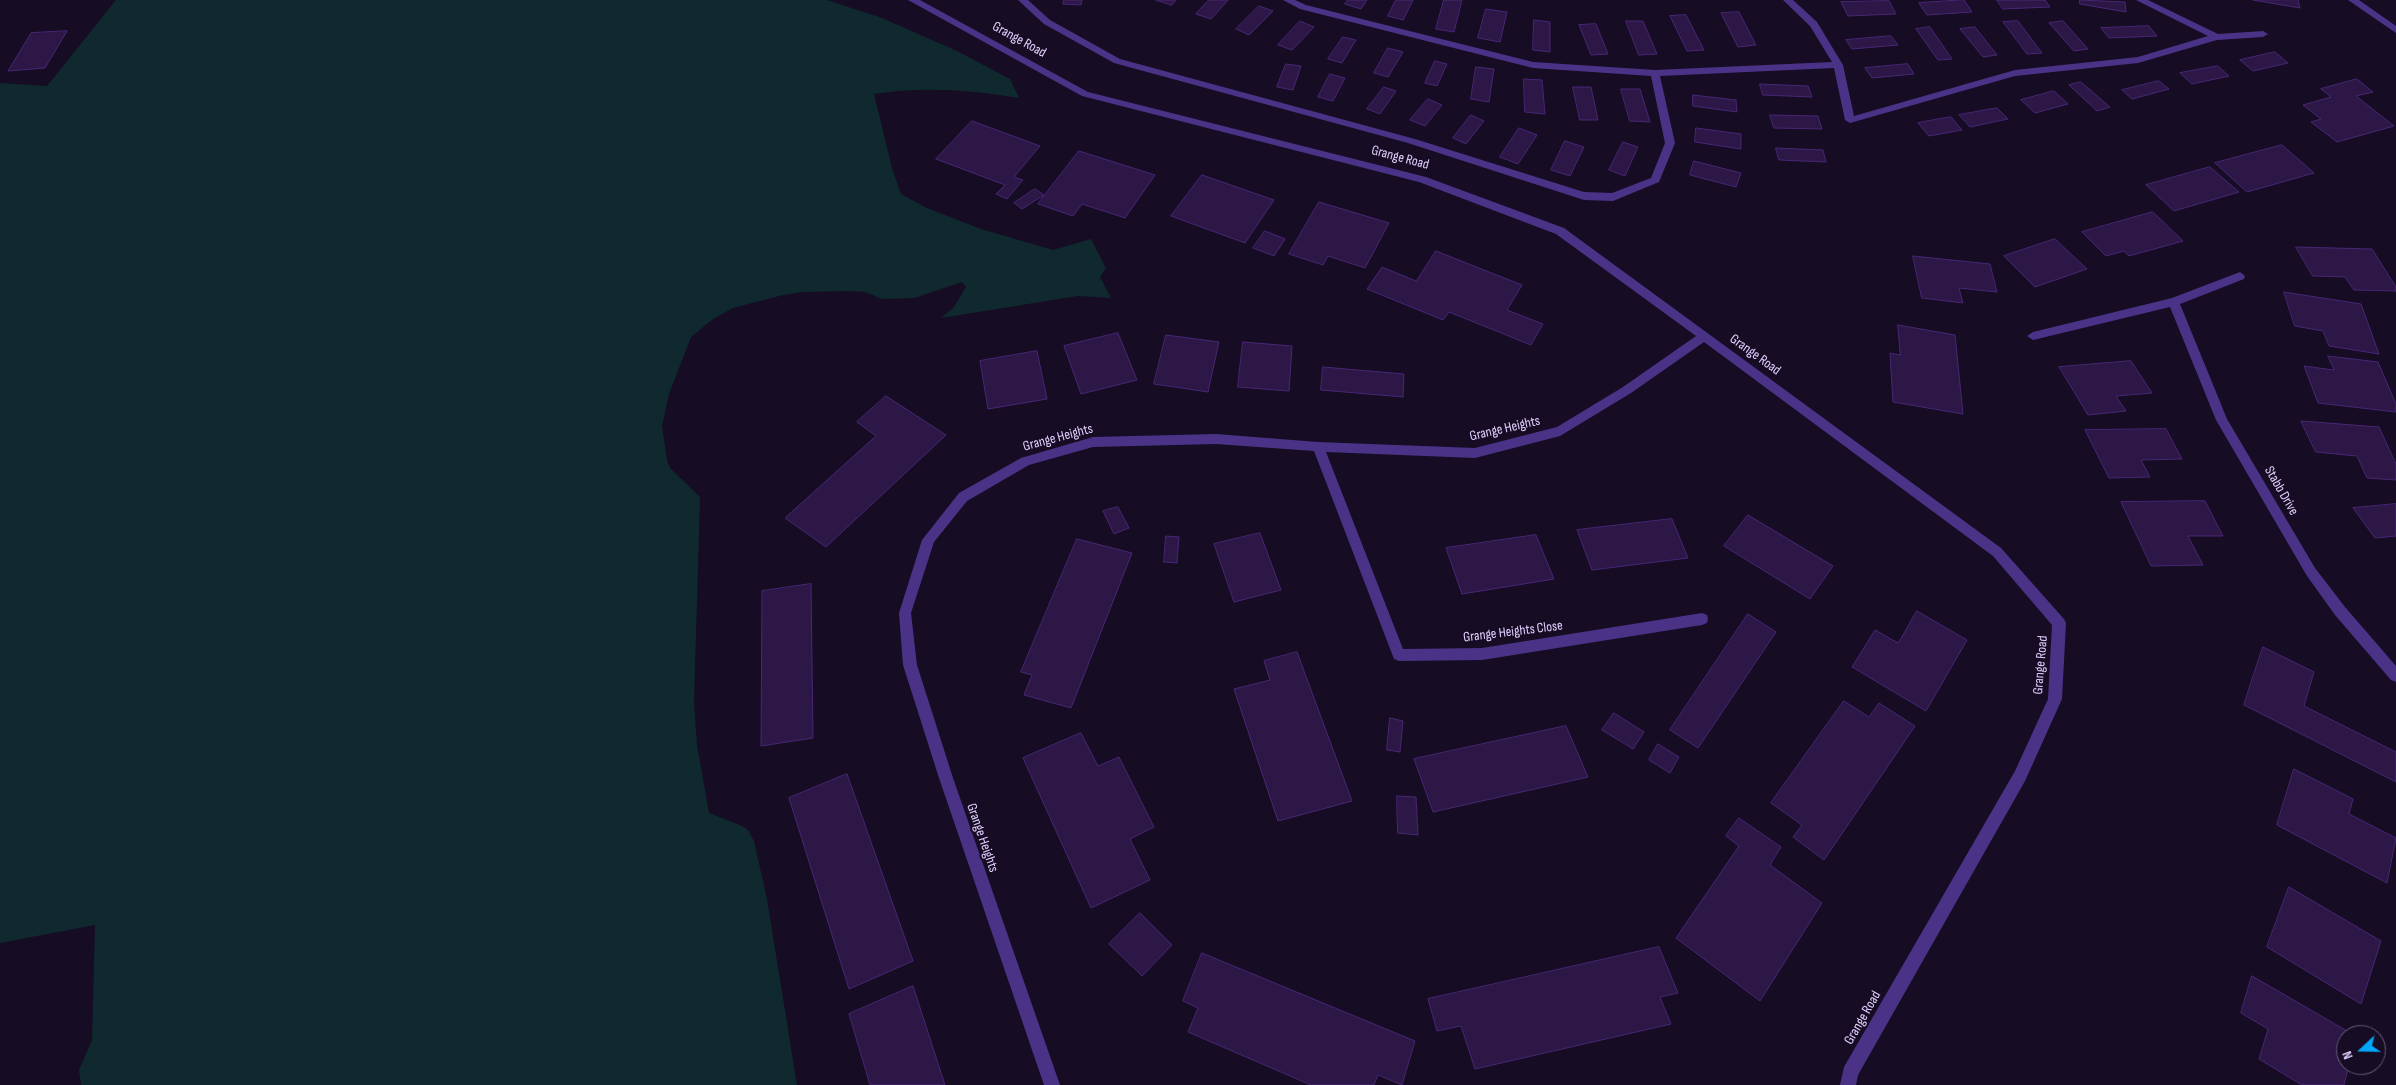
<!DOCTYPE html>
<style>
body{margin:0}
#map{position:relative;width:2396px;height:1085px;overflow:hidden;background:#160c24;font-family:"Sofia Sans Condensed",sans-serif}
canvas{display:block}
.north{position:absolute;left:2336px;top:1025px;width:50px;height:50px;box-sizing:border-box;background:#160c24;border:1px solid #675a7c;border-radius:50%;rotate:249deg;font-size:14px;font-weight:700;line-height:20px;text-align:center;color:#e0d0ff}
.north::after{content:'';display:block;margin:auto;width:18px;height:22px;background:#00a8fb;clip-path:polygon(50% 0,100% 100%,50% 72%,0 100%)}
</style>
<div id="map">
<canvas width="2396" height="1085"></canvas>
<div class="north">N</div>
</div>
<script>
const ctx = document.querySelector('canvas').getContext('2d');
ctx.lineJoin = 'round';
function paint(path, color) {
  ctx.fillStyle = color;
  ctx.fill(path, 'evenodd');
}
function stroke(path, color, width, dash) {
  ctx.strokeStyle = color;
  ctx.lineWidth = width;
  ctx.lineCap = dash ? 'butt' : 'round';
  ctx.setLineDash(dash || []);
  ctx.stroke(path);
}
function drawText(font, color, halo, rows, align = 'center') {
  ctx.font = font + ' "Sofia Sans Condensed",sans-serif';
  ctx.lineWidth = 4.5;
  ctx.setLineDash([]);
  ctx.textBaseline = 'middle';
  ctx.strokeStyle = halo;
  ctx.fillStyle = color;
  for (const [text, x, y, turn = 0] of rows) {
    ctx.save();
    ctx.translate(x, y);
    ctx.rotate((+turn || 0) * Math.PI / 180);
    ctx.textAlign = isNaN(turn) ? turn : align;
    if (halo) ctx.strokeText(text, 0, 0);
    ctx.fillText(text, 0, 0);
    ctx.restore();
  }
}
const green = new Path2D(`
 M 116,0 L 827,0 L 882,18 L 957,51 L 1010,79 L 1019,98 C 972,90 921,86 874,94 L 892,168 L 901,194 L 927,208 L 981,229 L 1053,250 L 1091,239 L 1106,268 L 1100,277 L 1111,298 L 1078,296 L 941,318 L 954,307 L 966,287 L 962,282 L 914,298 L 882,299 L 865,292 L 849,291 L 802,292 L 783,295 L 733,308 L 713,319 L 691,337 L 669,394 L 662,426 L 667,460 L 670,468 L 700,497 L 694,702 L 697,745 L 709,813 L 742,826 L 748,830 L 754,841 L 767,899 L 797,1085 L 81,1085 L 79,1070 L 92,1040 L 95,925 L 0,943 L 0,83 L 47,86 Z`);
const building = new Path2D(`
 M 1064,0 L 1082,0 L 1081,5 L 1063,4 Z
 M 1156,0 L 1176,0 L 1172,5 Z
 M 1209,0 L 1228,0 L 1211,19 L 1196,14 Z
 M 1348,0 L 1367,0 L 1361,9 L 1345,4 Z
 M 1396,0 L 1413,0 L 1403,20 L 1388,16 Z
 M 1444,0 L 1462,0 L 1454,32 L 1436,29 Z
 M 1964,0 L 1972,12 L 1927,15 L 1919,3 Z
 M 1997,0 L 2045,0 L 2050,7 L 2003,9 Z
 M 2080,0 L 2125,2 L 2126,12 L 2080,4 Z
 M 2298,0 L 2300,8 L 2253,0 Z
 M 1889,1 L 1896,14 L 1848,16 L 1841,2 Z
 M 1259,6 L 1273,11 L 1249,35 L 1236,29 Z
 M 1486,9 L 1507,12 L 1500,42 L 1478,38 Z
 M 1739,12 L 1756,45 L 1738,47 L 1721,13 Z
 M 1686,15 L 1704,50 L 1687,51 L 1670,16 Z
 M 1534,20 L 1550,22 L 1550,52 L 1533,50 Z
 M 1300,21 L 1314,27 L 1292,50 L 1278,45 Z
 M 1626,21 L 1643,21 L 1657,54 L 1639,55 Z
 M 2018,21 L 2042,53 L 2027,54 L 2003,22 Z
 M 2063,21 L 2088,49 L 2074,51 L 2049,23 Z
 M 1596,24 L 1608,54 L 1591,55 L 1579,25 Z
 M 2149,26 L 2157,36 L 2109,38 L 2101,28 Z
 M 1930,27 L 1952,59 L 1938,60 L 1916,29 Z
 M 1975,27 L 1997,55 L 1983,57 L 1960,29 Z
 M 67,31 L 45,68 L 8,71 L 31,33 Z
 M 1891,36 L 1898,45 L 1852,49 L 1846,40 Z
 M 1343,37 L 1356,40 L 1342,63 L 1328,59 Z
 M 1388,48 L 1403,52 L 1388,77 L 1374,73 Z
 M 2275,52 L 2288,63 L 2253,71 L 2240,60 Z
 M 1435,61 L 1447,64 L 1437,86 L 1425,83 Z
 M 1286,64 L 1301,66 L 1293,90 L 1277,87 Z
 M 1908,64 L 1914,74 L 1872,78 L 1865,68 Z
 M 2218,66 L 2229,76 L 2192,84 L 2180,73 Z
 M 1476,67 L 1494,69 L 1489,102 L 1471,99 Z
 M 1330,74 L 1345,78 L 1333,101 L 1318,97 Z
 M 1524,79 L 1542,80 L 1545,114 L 1525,112 Z
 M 2357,79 L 2373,92 L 2356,96 L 2394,126 L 2337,142 L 2311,122 L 2321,119 L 2303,105 L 2331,97 L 2321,89 Z
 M 2159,81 L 2169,89 L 2132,99 L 2122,90 Z
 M 2081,82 L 2110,107 L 2097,111 L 2069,85 Z
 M 1760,84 L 1808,86 L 1812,97 L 1763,95 Z
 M 1384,87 L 1396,91 L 1380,114 L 1367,109 Z
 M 1573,87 L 1591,87 L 1598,120 L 1580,120 Z
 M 1621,89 L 1640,89 L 1650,122 L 1630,121 Z
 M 2054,91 L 2068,104 L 2035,113 L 2021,100 Z
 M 1693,95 L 1736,100 L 1737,112 L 1693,106 Z
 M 1428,99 L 1442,105 L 1425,126 L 1410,120 Z
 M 1997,108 L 2008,119 L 1970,127 L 1959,115 Z
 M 1471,115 L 1484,121 L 1466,144 L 1453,138 Z
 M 1770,115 L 1818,116 L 1822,129 L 1774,128 Z
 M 1951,117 L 1962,130 L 1929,136 L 1918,123 Z
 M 972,121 L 1040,146 L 1014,177 L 1023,180 L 1007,199 L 996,194 L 1005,185 L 936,159 Z
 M 1519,128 L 1537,135 L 1518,164 L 1500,157 Z
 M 1696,128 L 1741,134 L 1741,149 L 1695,142 Z
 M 1565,141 L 1584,147 L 1570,176 L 1551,170 Z
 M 1623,142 L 1638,147 L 1625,176 L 1609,170 Z
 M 2282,145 L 2314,173 L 2247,192 L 2215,163 Z
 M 1776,148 L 1823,150 L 1826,162 L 1779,160 Z
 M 1079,151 L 1155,175 L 1125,218 L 1082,204 L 1073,216 L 1038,204 Z
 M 1694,161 L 1741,173 L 1736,187 L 1690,175 Z
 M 2210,167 L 2239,192 L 2174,211 L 2146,185 Z
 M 1202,175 L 1274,200 L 1245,243 L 1171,216 Z
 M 1035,189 L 1044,195 L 1022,209 L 1014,203 Z
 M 1319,202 L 1389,223 L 1365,268 L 1328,256 L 1323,265 L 1289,254 Z
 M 2153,212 L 2183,241 L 2129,256 L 2124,251 L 2106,256 L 2082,232 Z
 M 1265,231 L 1285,239 L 1274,256 L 1253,248 Z
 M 2055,239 L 2087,269 L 2035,287 L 2004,256 Z
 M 2296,247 L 2372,249 L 2396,287 L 2396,291 L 2354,290 L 2345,277 L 2313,276 Z
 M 1436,251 L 1522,285 L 1507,310 L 1543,324 L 1531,345 L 1449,312 L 1443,320 L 1367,289 L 1382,267 L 1416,281 Z
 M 1913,256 L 1990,264 L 1997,292 L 1959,288 L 1963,303 L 1922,298 Z
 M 2284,292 L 2361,304 L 2379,354 L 2329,346 L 2323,331 L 2295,326 Z
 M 1898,325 L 1955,335 L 1963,414 L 1893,402 L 1890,353 L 1900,355 Z
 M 1118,333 L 1137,380 L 1081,394 L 1064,346 Z
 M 1166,335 L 1219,342 L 1208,392 L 1154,384 Z
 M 1243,342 L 1292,346 L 1289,391 L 1238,387 Z
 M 1037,351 L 1047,399 L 988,409 L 980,361 Z
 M 2328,356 L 2378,362 L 2396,404 L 2396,412 L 2318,403 L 2304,366 L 2334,370 Z
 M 2131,361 L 2152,393 L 2116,396 L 2126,411 L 2088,415 L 2059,367 Z
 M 1323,367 L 1404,374 L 1403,397 L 1321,390 Z
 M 886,396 L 946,435 L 826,547 L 785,518 L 876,436 L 857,422 Z
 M 2301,421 L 2379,427 L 2396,464 L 2396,480 L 2367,478 L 2357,456 L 2316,452 Z
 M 2166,429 L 2182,459 L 2141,460 L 2150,477 L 2109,478 L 2085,430 Z
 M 2205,501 L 2223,536 L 2188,536 L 2203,565 L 2151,566 L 2121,502 Z
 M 2396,504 L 2396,536 L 2375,538 L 2353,508 Z
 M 1118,507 L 1129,528 L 1114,534 L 1103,511 Z
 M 1748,515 L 1833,566 L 1810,599 L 1724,546 Z
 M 1672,519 L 1688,558 L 1592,570 L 1577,530 Z
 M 1260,533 L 1281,590 L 1234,602 L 1214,544 Z
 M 1536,535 L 1554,579 L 1462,594 L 1446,548 Z
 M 1166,536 L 1179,537 L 1177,563 L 1164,562 Z
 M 1077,539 L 1132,553 L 1071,708 L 1024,695 L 1032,675 L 1021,672 Z
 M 811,584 L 813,738 L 761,746 L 762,591 Z
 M 1917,611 L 1967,640 L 1926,711 L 1852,667 L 1875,630 L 1898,643 Z
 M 1748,614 L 1776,632 L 1698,748 L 1670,730 Z
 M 2263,647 L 2314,672 L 2304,706 L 2396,752 L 2396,782 L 2244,705 Z
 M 1297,652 L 1352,801 L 1278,821 L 1234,689 L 1270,680 L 1264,661 Z
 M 1844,701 L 1869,717 L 1879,703 L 1915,726 L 1824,860 L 1793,837 L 1802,825 L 1771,803 Z
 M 1614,713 L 1644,732 L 1633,749 L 1602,730 Z
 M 1390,718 L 1403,721 L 1400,752 L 1387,750 Z
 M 1566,726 L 1588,777 L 1433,812 L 1414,759 Z
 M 1081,733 L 1098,766 L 1119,757 L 1154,827 L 1130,839 L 1150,880 L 1091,908 L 1023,758 Z
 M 1658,744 L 1679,757 L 1670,773 L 1649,760 Z
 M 2294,769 L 2353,799 L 2349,814 L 2396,838 L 2387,883 L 2277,825 Z
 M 847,774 L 913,961 L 849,989 L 789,798 Z
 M 1397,796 L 1416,797 L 1418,835 L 1398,833 Z
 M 1739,818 L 1781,847 L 1770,865 L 1822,903 L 1760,1001 L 1676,938 L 1739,846 L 1726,836 Z
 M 2289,887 L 2381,941 L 2361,1004 L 2267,947 Z
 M 1140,913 L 1172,945 L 1142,976 L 1109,944 Z
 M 1659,947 L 1678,993 L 1660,997 L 1671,1024 L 1475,1069 L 1461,1026 L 1437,1031 L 1428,999 Z
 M 1202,953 L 1415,1041 L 1402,1085 L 1378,1075 L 1374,1085 L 1311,1085 L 1188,1032 L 1198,1008 L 1183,1001 Z
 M 2252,976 L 2354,1035 L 2346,1035 L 2346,1065 L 2349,1065 L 2344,1085 L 2302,1085 L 2259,1059 L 2268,1029 L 2241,1013 Z
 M 913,986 L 945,1085 L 870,1085 L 849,1014 Z`);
const minor = new Path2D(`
 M 908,0 L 920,0 L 1088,92 L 1426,177 L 1564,228 L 2001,548 L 2064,619 L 2066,623 L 2062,699 L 2025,781 L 1858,1075 L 1856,1085 L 1840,1085 L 1844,1067 L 2015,771 L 2048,699 L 2052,625 L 1993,556 L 1704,342 L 1631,393 L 1560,436 L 1475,458 L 1326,452 L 1403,649 L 1482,648 L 1702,613 L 1707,615 L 1708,619 L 1707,623 L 1702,625 L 1482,660 L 1399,661 L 1394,659 L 1314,451 L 1216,444 L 1093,447 L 1029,465 L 967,501 L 934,542 L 911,613 L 917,665 L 953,778 L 1060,1085 L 1044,1085 L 939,778 L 903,665 L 899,613 L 922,540 L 959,493 L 1021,458 L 1093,437 L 1216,434 L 1318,442 L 1475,448 L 1557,427 L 1623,387 L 1696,336 L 1556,234 L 1419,182 L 1082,96 Z
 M 1018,0 L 1028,0 L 1050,20 L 1120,59 L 1415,139 L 1584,192 L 1612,193 L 1651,178 L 1665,143 L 1651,76 L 1533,68 L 1300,9 L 1283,0 L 1295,0 L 1306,5 L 1533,62 L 1655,70 L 1832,62 L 1810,26 L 1783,0 L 1793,0 L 1817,22 L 1843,65 L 1854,116 L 2015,70 L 2138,57 L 2208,36 L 2136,0 L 2148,0 L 2218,34 L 2263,31 L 2268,34 L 2263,37 L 2217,40 L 2138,63 L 2015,76 L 1850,123 L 1845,120 L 1834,68 L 1660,76 L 1675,143 L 1659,182 L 1613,201 L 1584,200 L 1408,143 L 1114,63 L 1044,24 Z
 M 2348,0 L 2359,0 L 2396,26 L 2396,33 Z
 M 2240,272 L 2245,276 L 2244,279 L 2180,304 L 2227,419 L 2315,568 L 2345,607 L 2396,666 L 2396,682 L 2391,680 L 2335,615 L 2307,576 L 2216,420 L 2170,307 L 2033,340 L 2027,336 L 2033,332 L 2172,298 Z`);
const streetNames = [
 ["Grange Road",1019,40,29],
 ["Grange Road",1400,158,15],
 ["Grange Road",1755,355,36],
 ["Grange Heights",1505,429,-13],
 ["Grange Heights",1058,438,-15],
 ["Stabb Drive",2281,491,60],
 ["Grange Heights Close",1513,632,-7],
 ["Grange Road",2041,665,-85],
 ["Grange Heights",982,838,71],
 ["Grange Road",1863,1018,-60]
];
paint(green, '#0f292f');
paint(building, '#2c1747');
stroke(building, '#482775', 1);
paint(minor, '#4a3387');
drawText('14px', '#e0d0ff', '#160c24', streetNames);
</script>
